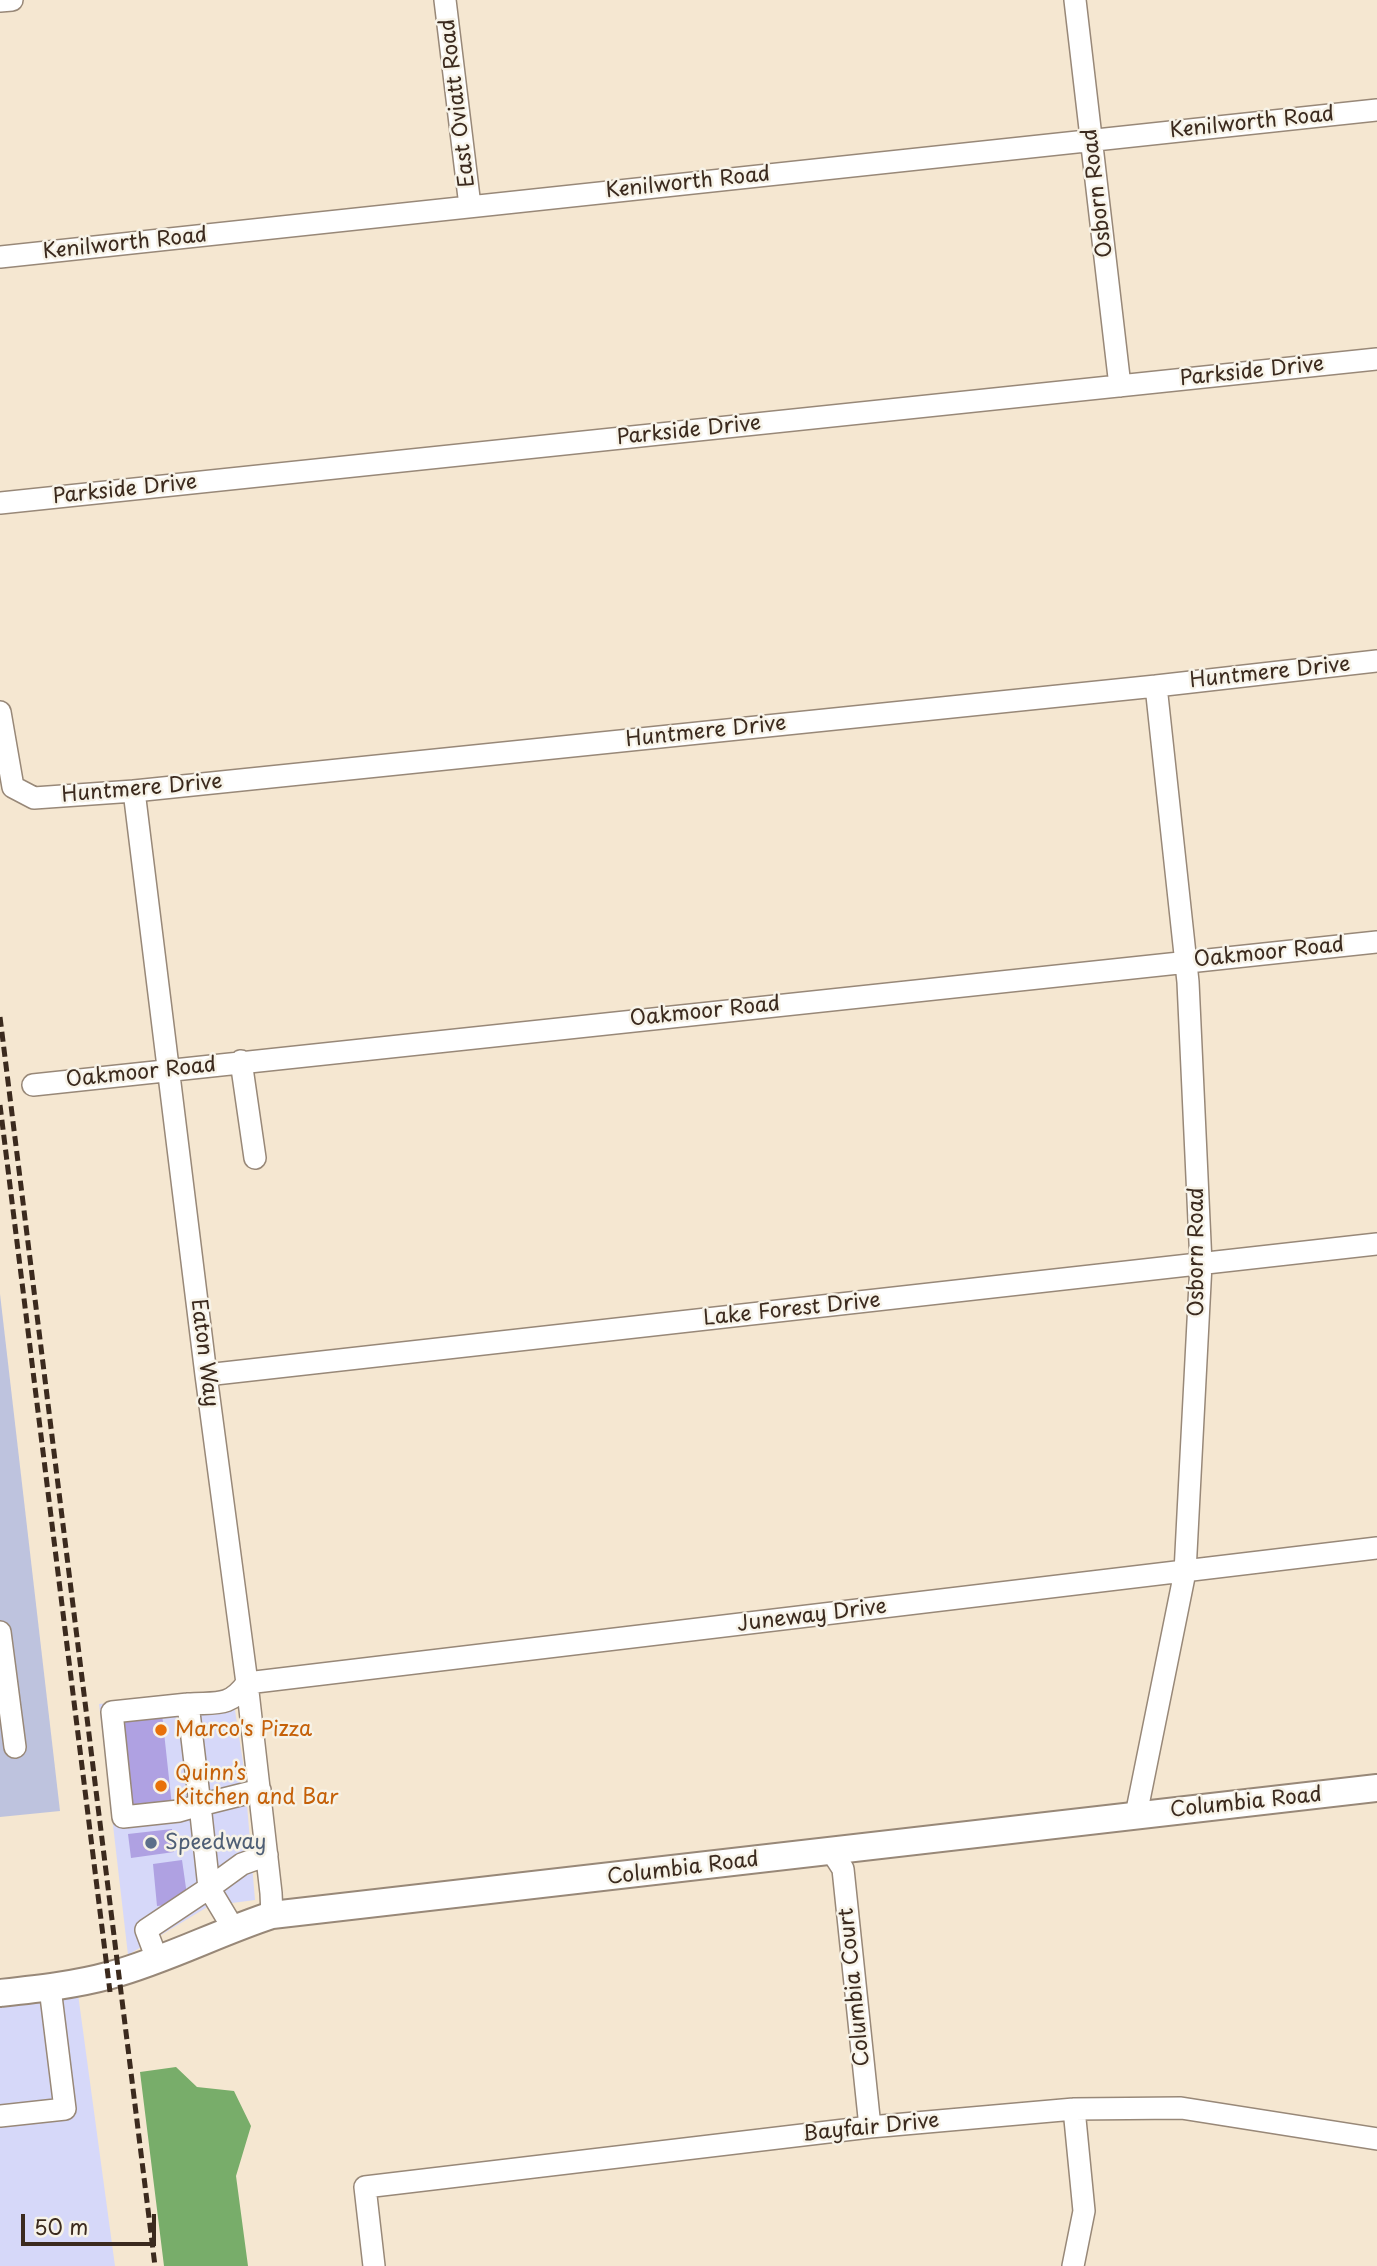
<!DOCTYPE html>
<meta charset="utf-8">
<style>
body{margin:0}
#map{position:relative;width:1377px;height:2266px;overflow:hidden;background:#f5e7d1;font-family:"Playpen Sans",sans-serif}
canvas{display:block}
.scale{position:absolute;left:21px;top:2214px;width:135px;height:32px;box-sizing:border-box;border:4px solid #3b2a1e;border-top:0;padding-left:9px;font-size:21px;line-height:24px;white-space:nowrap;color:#3b2a1e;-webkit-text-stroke:5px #f7f3e8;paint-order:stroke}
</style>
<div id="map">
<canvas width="1377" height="2266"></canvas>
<div class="scale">50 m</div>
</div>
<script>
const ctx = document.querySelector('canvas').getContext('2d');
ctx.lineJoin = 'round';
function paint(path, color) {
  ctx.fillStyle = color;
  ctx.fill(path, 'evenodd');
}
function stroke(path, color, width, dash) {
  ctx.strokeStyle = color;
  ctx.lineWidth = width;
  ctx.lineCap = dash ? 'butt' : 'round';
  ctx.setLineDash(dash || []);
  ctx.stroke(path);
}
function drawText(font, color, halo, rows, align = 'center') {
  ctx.font = font + ' "Playpen Sans",sans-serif';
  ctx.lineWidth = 5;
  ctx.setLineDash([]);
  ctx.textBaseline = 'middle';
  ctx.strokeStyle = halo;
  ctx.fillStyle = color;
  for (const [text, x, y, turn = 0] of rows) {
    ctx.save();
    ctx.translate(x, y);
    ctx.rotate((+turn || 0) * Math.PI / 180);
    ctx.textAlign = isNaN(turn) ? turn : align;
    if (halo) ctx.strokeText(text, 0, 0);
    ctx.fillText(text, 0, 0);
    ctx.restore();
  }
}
const built = new Path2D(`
 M 222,1692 L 235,1710 L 244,1769 L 255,1900 L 209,1906 L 128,1955 L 99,1704 Z
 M 78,1994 L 115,2266 L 0,2266 L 0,2005 Z`);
const industrial = new Path2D(`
 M 0,1294 L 60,1811 L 0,1817 Z`);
const forest = new Path2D(`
 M 176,2067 L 197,2087 L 234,2091 L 251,2126 L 236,2176 L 248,2266 L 164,2266 L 140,2072 Z`);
const building = new Path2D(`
 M 162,1714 L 172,1806 L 128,1811 L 118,1718 Z
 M 172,1829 L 174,1852 L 131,1858 L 128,1834 Z
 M 182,1860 L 187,1895 L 176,1904 L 157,1906 L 153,1864 Z`);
const minor = new Path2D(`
 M 445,0 L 470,206
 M 1075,0 L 1120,386
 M 0,1 L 12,0
 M 0,257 L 1377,110
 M 0,503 L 1377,359
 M 0,712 L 13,787 L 34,798 L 134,791 L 1156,686 L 1377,661
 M 134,791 L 206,1375 L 247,1683 L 271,1893 L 272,1915
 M 241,1061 L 255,1158
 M 33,1085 L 1377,942
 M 206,1375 L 1377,1244
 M 0,1632 L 15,1747
 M 188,1704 L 112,1712 L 123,1817 L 179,1811 L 200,1805 L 209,1888 L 242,1864 L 267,1855
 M 260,1790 L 200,1805 L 188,1704 C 216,1702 229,1708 247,1683 L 1377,1548
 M 1136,1815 L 1185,1572 L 1201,1264 L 1188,982 L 1156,686
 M 832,1852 L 843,1869 L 870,2127
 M 157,1959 L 146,1930 L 209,1888 L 233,1928
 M 0,2116 L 65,2109 L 50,1988
 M 374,2266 L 365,2187 L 870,2127 L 1074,2109 L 1181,2108 L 1377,2139
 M 1073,2266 L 1084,2211 L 1074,2109`);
const major = new Path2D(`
 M 0,1993 C 37,1989 75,1985 111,1975 C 166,1960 217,1933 272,1915 L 1377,1788`);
const rail = new Path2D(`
 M 0,1017 L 155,2266
 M 0,1105 L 110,1992`);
const markers = [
 [161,1730,7,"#e8710a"],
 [161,1786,7,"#e8710a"],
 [151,1843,7,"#5c6f8a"]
];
const streetNames = [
 ["East Oviatt Road",458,103,-97],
 ["Kenilworth Road",1252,123,-6],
 ["Kenilworth Road",688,183,-6],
 ["Osborn Road",1098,193,-97],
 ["Kenilworth Road",125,244,-6],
 ["Parkside Drive",1252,372,-6],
 ["Parkside Drive",689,431,-6],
 ["Parkside Drive",125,490,-6],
 ["Huntmere Drive",1270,673,-6],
 ["Huntmere Drive",706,732,-6],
 ["Huntmere Drive",142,789,-5],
 ["Oakmoor Road",1269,953,-6],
 ["Oakmoor Road",705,1012,-6],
 ["Oakmoor Road",141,1073,-6],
 ["Osborn Road",1197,1252,-90],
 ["Lake Forest Drive",792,1310,-6],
 ["Eaton Way",204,1353,83],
 ["Juneway Drive",812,1616,-7],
 ["Columbia Road",1246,1803,-6],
 ["Columbia Road",683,1869,-7],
 ["Columbia Court",855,1987,-96],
 ["Bayfair Drive",871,2128,-6]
];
const foodNames = [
 ["Marco's Pizza",175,1730],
 ["Quinn’s",175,1774],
 ["Kitchen and Bar",175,1798]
];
const serviceNames = [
 ["Speedway",165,1843]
];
paint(built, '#d6d8f9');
paint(industrial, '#bec3de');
paint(forest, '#78ad6a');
paint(building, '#afa1e2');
stroke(minor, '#988878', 24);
stroke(major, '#988878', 30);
stroke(minor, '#fff', 21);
stroke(major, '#fff', 26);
stroke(rail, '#3b2a1e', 5, [10, 5]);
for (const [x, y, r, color] of markers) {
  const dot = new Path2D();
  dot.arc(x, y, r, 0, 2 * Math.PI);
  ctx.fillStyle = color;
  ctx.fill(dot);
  stroke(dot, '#f7f3e8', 2.5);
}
drawText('21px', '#3b2a1e', '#f7f3e8', streetNames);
drawText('21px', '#c56008', '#f7f3e8', foodNames, 'left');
drawText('21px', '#4e5e75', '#f7f3e8', serviceNames, 'left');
</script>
